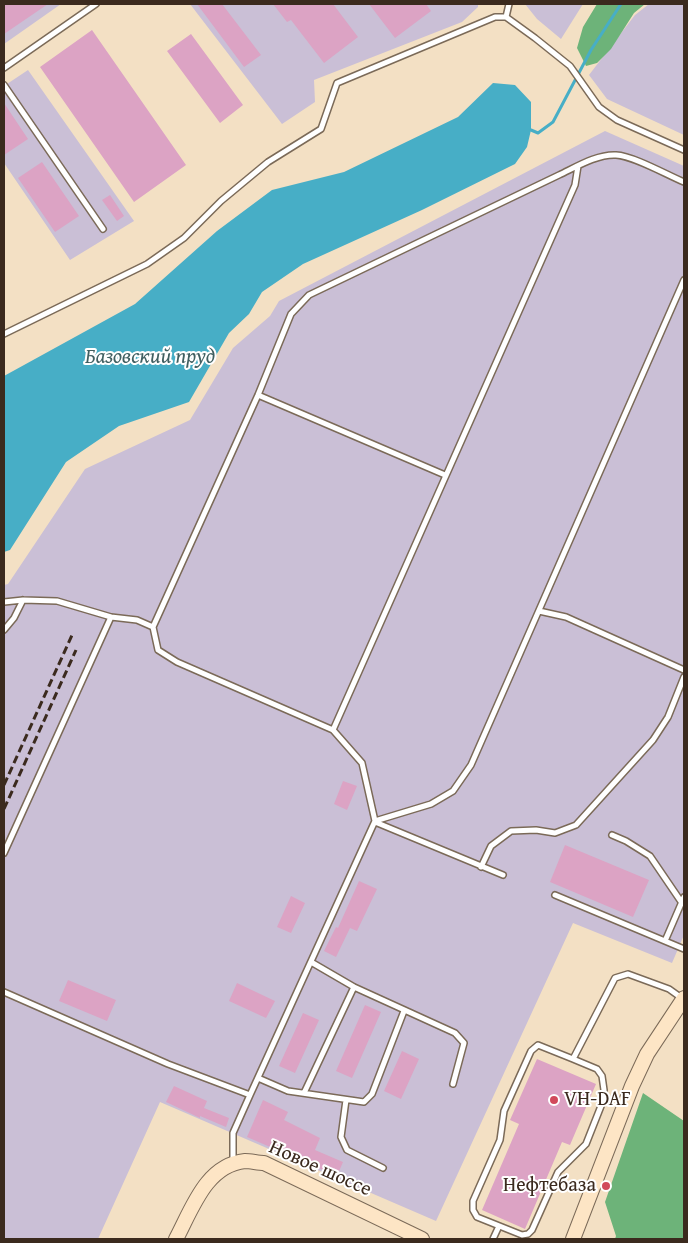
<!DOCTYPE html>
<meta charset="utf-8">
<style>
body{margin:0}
#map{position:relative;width:688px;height:1243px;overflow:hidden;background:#f3e0c4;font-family:"Gentium Book Plus",serif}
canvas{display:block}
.frame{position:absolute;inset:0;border:5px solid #3b2a1e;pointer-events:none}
</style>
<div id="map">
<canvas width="688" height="1243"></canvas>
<div class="frame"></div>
</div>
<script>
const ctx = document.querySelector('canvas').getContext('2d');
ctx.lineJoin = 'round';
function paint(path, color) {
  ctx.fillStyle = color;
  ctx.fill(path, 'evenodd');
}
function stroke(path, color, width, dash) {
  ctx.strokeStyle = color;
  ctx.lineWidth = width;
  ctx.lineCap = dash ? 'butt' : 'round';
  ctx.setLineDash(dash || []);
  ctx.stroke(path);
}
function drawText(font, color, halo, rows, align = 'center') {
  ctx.font = font + ' "Gentium Book Plus",serif';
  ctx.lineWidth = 4;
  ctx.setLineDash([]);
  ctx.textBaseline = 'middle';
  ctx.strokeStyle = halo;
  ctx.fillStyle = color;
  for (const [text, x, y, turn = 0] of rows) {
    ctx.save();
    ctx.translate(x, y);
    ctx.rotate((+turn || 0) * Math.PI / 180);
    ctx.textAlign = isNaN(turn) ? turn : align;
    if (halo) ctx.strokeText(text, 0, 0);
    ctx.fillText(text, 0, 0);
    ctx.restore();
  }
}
const industrial = new Path2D(`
 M 4,4 L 61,4 L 4,44 Z
 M 190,4 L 478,4 L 478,7 L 462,22 L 314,80 L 315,102 L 282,124 Z
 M 525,4 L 583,4 L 561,39 L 537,19 Z
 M 649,4 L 684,4 L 684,135 L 607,99 L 589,75 L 635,15 Z
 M 28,70 L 134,221 L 70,260 L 4,163 L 4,86 Z
 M 605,131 L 684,166 L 684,935 L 672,963 L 573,923 L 436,1221 L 160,1102 L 98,1239 L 4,1239 L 4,585 L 8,584 L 85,469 L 190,420 L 233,348 L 270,316 L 279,301 Z`);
const forest = new Path2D(`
 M 597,4 L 645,4 L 634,13 L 611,49 L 597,63 L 586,66 L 577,48 L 583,27 Z
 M 643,1093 L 684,1121 L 684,1239 L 615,1239 L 616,1236 L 605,1202 Z`);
const water = new Path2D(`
 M 493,83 L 515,85 L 531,102 L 531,130 L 527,147 L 515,164 L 422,210 L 303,264 L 262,292 L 249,314 L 229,333 L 189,402 L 119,426 L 66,462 L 10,550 L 4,552 L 4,376 L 135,304 L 217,231 L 272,190 L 344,172 L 458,117 Z`);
const stream = new Path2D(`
 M 531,130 L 538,133 L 553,122 L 591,50 L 621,4`);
const building = new Path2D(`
 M 4,4 L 48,4 L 4,34 Z
 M 197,4 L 222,4 L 261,55 L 244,67 Z
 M 273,4 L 333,4 L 358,37 L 324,63 L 291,20 L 287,22 Z
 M 369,4 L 426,4 L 431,11 L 395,38 Z
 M 92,30 L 186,165 L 134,202 L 40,67 Z
 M 191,34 L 243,105 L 220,123 L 167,51 Z
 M 4,103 L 28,139 L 4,155 Z
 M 42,162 L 79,216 L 55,232 L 18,178 Z
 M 110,195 L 124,216 L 117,221 L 102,200 Z
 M 343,781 L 357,786 L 347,810 L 334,804 Z
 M 565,845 L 649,880 L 633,917 L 550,882 Z
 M 359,881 L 377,889 L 357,931 L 350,928 L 336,957 L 324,951 L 336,927 L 338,928 Z
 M 291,896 L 305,903 L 291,933 L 277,927 Z
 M 68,980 L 116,1000 L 107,1021 L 59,1001 Z
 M 237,983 L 275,1001 L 266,1018 L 229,1001 Z
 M 365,1005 L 381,1012 L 352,1078 L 336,1071 Z
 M 303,1013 L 319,1020 L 295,1073 L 279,1066 Z
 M 402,1051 L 419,1059 L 401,1099 L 384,1091 Z
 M 537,1059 L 596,1084 L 570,1145 L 562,1142 L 525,1229 L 482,1210 L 519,1124 L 510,1120 Z
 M 174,1086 L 207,1101 L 204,1108 L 229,1118 L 226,1127 L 200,1116 L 200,1118 L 166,1102 Z
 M 263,1100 L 288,1112 L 284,1120 L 320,1138 L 315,1150 L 343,1162 L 337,1176 L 247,1137 Z`);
const lane = new Path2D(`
 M 506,17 L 509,4
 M 4,68 L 96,4
 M 4,85 L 103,229
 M 4,334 L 147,264 L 184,238 L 221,201 L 268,162 L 321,129 L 337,83 L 495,17 L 506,17 L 535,38 L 570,66 L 599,107 L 617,120 L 684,150
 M 258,395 L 445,475
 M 4,602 L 23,600 L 57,601 L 111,617
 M 539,611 L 566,617 L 684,670
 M 153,627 L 258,395 L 291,314 L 309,295 L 559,175 C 576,167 597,154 616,155 C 634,156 667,175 684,182
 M 4,630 L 14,618 L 23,600
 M 333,730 L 575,185 L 578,166
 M 375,821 L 431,804 L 453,791 L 471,765 L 684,280
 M 375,822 L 503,875
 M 612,835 L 626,841 L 650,856 L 682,903
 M 4,853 L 111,617 L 137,620 L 153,627 L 158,650 L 177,662 L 333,730 L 362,763 L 375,821 L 250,1095
 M 481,867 L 491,846 L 511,831 L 536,830 L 555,833 L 576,825 L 653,740 L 668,717 L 684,677
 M 555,895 L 684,949
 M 665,941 L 684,897
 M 311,962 L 354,987 L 455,1033 L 464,1043 L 453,1084
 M 4,992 L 168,1064 L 250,1095 L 233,1133 L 233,1162
 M 573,1059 L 597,1069 L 602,1076 L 604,1090 L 603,1101 L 586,1144 L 558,1172 L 532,1230 L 528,1234 L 522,1235 L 477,1217 L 473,1210 L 473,1201 L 500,1140 L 504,1111 L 531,1051 L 538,1045 L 573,1059 L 615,978 L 628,974 L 669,989 L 683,999
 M 258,1078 L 288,1091 L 364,1102 L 372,1094 L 404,1011
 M 304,1093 L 354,987
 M 346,1100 L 341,1137 L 347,1150 L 383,1168
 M 493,1239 L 499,1226`);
const secondary = new Path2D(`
 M 176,1239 C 192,1209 206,1165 245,1161 C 251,1161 258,1163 264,1163 L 422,1239
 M 573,1239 L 632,1086 L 647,1054 L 684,998`);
const rail = new Path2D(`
 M 4,785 L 73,633
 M 4,809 L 76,650`);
const markers = [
 [554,1100,5,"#d1495b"],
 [606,1186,5,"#d1495b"]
];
const poiNames = [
 ["VH-DAF",564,1100],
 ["Нефтебаза",596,1186,"right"]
];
const streetNames = [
 ["Новое шоссе",320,1169,24]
];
const waterNames = [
 ["Базовский пруд",150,358]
];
paint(industrial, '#cabfd6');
paint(forest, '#6db379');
paint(water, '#47aec6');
stroke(stream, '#47aec6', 3);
paint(building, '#dca3c4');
stroke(lane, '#7b6a58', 8);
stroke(secondary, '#7b6a58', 16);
stroke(lane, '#fff', 5);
stroke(secondary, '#fde5c5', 14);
stroke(rail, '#3b2a1e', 3, [8, 4]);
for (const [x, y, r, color] of markers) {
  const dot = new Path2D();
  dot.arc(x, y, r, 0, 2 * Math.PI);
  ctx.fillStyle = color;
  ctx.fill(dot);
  stroke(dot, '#fff', 2);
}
drawText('20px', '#3b2a1e', '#fff', poiNames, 'left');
drawText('20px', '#3b2a1e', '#fff', streetNames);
drawText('italic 21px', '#405f61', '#fff', waterNames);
</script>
